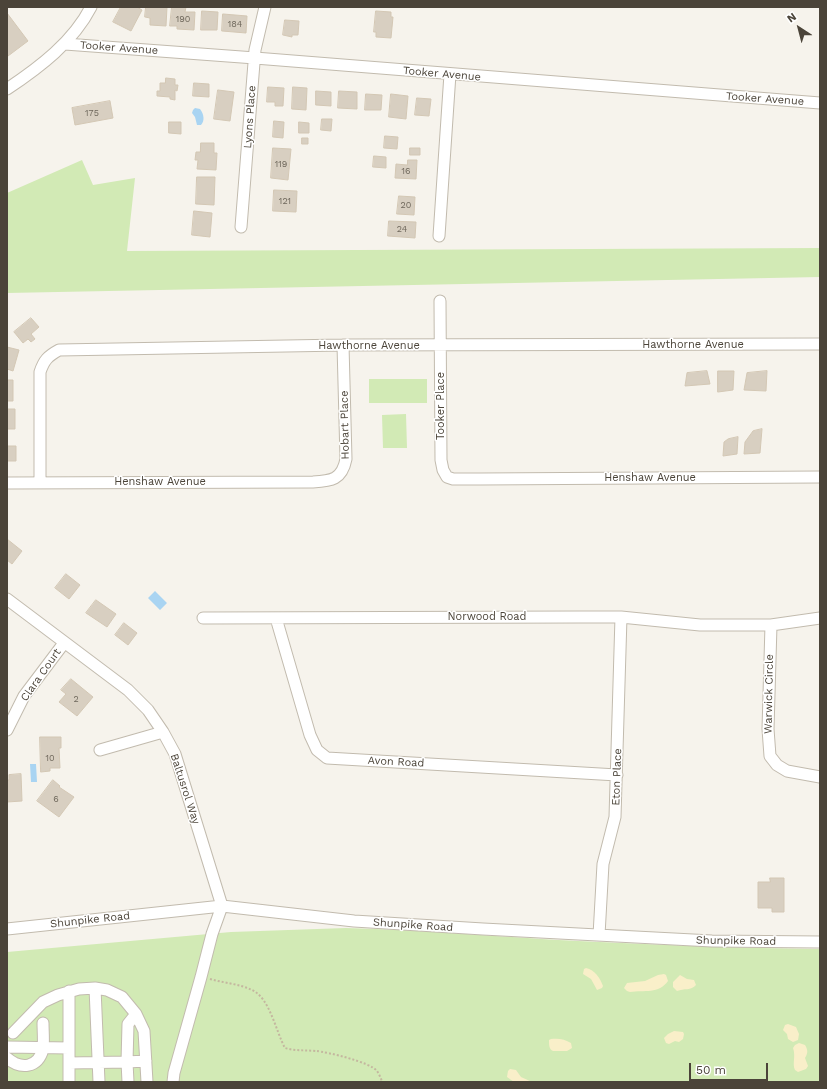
<!DOCTYPE html>
<style>
body{margin:0}
#map{position:relative;width:827px;height:1089px;overflow:hidden;background:#f6f3ec;font-family:"Work Sans",sans-serif}
canvas{display:block}
.frame{position:absolute;inset:0;border:8px solid #4b4439;pointer-events:none}
.north{position:absolute;left:779px;top:8px;width:40px;height:40px;-webkit-text-stroke:3px #fff;paint-order:stroke;rotate:324deg;font-size:11px;font-weight:700;line-height:16px;text-align:center;color:#4b4439}
.north::after{content:'';display:block;margin:auto;width:14px;height:18px;background:#4b4439;clip-path:polygon(50% 0,100% 100%,50% 72%,0 100%)}
.scale{position:absolute;left:689px;top:1063px;width:79px;height:18px;box-sizing:border-box;border:2px solid #4b4439;border-top:0;padding-left:5px;font-size:12px;line-height:14px;white-space:nowrap;color:#4b4439;-webkit-text-stroke:3px #fff;paint-order:stroke}
</style>
<div id="map">
<canvas width="827" height="1089"></canvas>
<div class="frame"></div>
<div class="north">N</div>
<div class="scale">50 m</div>
</div>
<script>
const ctx = document.querySelector('canvas').getContext('2d');
ctx.lineJoin = 'round';
function paint(path, color) {
  ctx.fillStyle = color;
  ctx.fill(path, 'evenodd');
}
function stroke(path, color, width, dash) {
  ctx.strokeStyle = color;
  ctx.lineWidth = width;
  ctx.lineCap = dash ? 'butt' : 'round';
  ctx.setLineDash(dash || []);
  ctx.stroke(path);
}
function drawText(font, color, halo, rows, align = 'center') {
  ctx.font = font + ' "Work Sans",sans-serif';
  ctx.lineWidth = 3;
  ctx.setLineDash([]);
  ctx.textBaseline = 'middle';
  ctx.strokeStyle = halo;
  ctx.fillStyle = color;
  for (const [text, x, y, turn = 0] of rows) {
    ctx.save();
    ctx.translate(x, y);
    ctx.rotate((+turn || 0) * Math.PI / 180);
    ctx.textAlign = isNaN(turn) ? turn : align;
    if (halo) ctx.strokeText(text, 0, 0);
    ctx.fillText(text, 0, 0);
    ctx.restore();
  }
}
const green = new Path2D(`
 M 82,160 L 93,185 L 135,178 L 127,251 L 820,248 L 820,277 L 7,293 L 7,193 Z
 M 369,379 L 427,379 L 427,403 L 369,403 Z
 M 406,414 L 407,448 L 383,448 L 382,415 Z
 M 346,928 C 424,930 501,937 578,941 C 659,945 739,948 820,949 L 820,1082 L 7,1082 L 7,952 L 231,932 Z`);
const sand = new Path2D(`
 M 586,968 C 595,970 600,978 603,986 L 602,988 L 597,990 L 591,979 L 583,974 L 584,969 Z
 M 664,974 L 666,975 L 668,981 C 659,994 644,990 630,992 L 627,991 L 624,988 L 627,983 L 645,981 L 658,975 Z
 M 680,975 L 687,979 L 694,980 L 696,985 C 691,991 684,988 677,991 L 673,987 L 673,982 Z
 M 788,1024 L 796,1027 L 799,1034 L 798,1040 L 793,1042 L 788,1039 L 787,1034 L 783,1030 L 785,1025 Z
 M 674,1031 L 683,1032 L 684,1034 L 683,1039 L 679,1042 L 675,1041 L 669,1044 L 666,1043 L 664,1038 L 668,1034 Z
 M 551,1039 C 558,1038 565,1039 571,1043 L 572,1048 L 567,1051 L 553,1051 C 549,1049 549,1045 549,1040 Z
 M 799,1043 L 805,1045 C 808,1050 808,1053 805,1058 L 808,1066 L 806,1069 L 798,1072 L 795,1070 C 792,1064 796,1056 793,1048 L 795,1045 Z
 M 510,1069 L 516,1070 L 521,1077 L 532,1082 L 514,1082 L 507,1077 L 508,1071 Z`);
const water = new Path2D(`
 M 195,108 L 200,109 C 204,114 205,121 201,125 L 197,125 L 195,117 L 192,113 L 193,110 Z
 M 155,591 L 167,603 L 160,610 L 148,598 Z
 M 30,764 L 36,764 L 37,782 L 31,782 Z`);
const building = new Path2D(`
 M 121,7 L 137,7 L 142,10 L 131,31 L 113,22 Z
 M 146,7 L 167,7 L 166,26 L 150,25 L 150,18 L 145,17 Z
 M 172,7 L 186,7 L 185,12 L 195,12 L 194,30 L 177,29 L 177,26 L 170,26 Z
 M 202,11 L 218,12 L 217,30 L 201,30 Z
 M 376,11 L 391,12 L 391,17 L 393,17 L 391,38 L 376,37 L 376,32 L 374,32 Z
 M 7,13 L 28,41 L 8,56 L 7,54 Z
 M 223,14 L 247,16 L 246,33 L 222,31 Z
 M 285,20 L 299,21 L 298,35 L 292,35 L 292,37 L 283,35 Z
 M 166,78 L 175,79 L 175,85 L 178,85 L 177,91 L 175,90 L 175,100 L 170,99 L 170,97 L 157,96 L 157,91 L 160,91 L 160,83 L 165,83 Z
 M 194,83 L 209,84 L 209,97 L 193,96 Z
 M 268,87 L 284,88 L 283,106 L 275,106 L 275,102 L 267,102 Z
 M 293,87 L 307,88 L 306,110 L 292,109 Z
 M 218,90 L 234,92 L 230,121 L 214,119 Z
 M 316,91 L 331,92 L 331,106 L 316,105 Z
 M 339,91 L 357,92 L 357,109 L 338,108 Z
 M 366,94 L 382,95 L 381,110 L 365,110 Z
 M 391,94 L 408,96 L 406,119 L 389,117 Z
 M 417,98 L 431,99 L 429,116 L 415,115 Z
 M 110,101 L 113,118 L 75,125 L 72,108 Z
 M 322,119 L 332,119 L 331,131 L 321,130 Z
 M 274,121 L 284,122 L 283,138 L 273,137 Z
 M 169,122 L 181,122 L 181,134 L 169,133 Z
 M 299,122 L 309,123 L 309,133 L 299,133 Z
 M 385,136 L 398,137 L 397,149 L 384,148 Z
 M 302,138 L 308,138 L 308,144 L 302,144 Z
 M 201,143 L 214,143 L 214,153 L 217,153 L 216,170 L 197,169 L 198,160 L 195,160 L 196,152 L 200,152 Z
 M 273,148 L 291,149 L 288,180 L 271,178 Z
 M 410,148 L 420,148 L 420,155 L 410,155 Z
 M 374,156 L 386,157 L 386,168 L 373,167 Z
 M 408,160 L 417,160 L 416,179 L 395,178 L 396,164 L 407,165 Z
 M 197,177 L 215,177 L 214,205 L 196,204 Z
 M 274,190 L 297,191 L 296,212 L 273,211 Z
 M 399,196 L 415,197 L 414,215 L 397,214 Z
 M 194,211 L 212,213 L 210,237 L 192,235 Z
 M 389,221 L 416,222 L 415,238 L 388,236 Z
 M 31,318 L 39,327 L 31,334 L 35,339 L 31,342 L 28,339 L 23,343 L 14,332 Z
 M 7,347 L 19,350 L 13,371 L 7,369 Z
 M 707,371 L 710,384 L 685,386 L 687,373 Z
 M 718,371 L 734,371 L 733,390 L 718,392 Z
 M 767,371 L 766,391 L 744,390 L 747,373 Z
 M 7,380 L 13,380 L 13,401 L 7,401 Z
 M 7,409 L 15,409 L 15,429 L 7,429 Z
 M 762,429 L 760,453 L 744,454 L 745,442 L 753,431 Z
 M 738,437 L 737,454 L 723,456 L 724,442 L 728,439 Z
 M 7,446 L 16,446 L 16,461 L 7,461 Z
 M 7,539 L 22,551 L 12,564 L 7,560 Z
 M 66,574 L 80,585 L 69,599 L 55,588 Z
 M 96,600 L 116,614 L 107,627 L 86,613 Z
 M 124,623 L 137,633 L 128,645 L 115,635 Z
 M 71,679 L 93,697 L 77,716 L 59,702 L 66,694 L 61,690 Z
 M 40,737 L 61,737 L 61,748 L 59,748 L 60,768 L 50,768 L 50,771 L 41,772 Z
 M 21,774 L 22,801 L 7,802 L 7,780 L 9,780 L 9,775 Z
 M 53,780 L 60,786 L 59,787 L 74,797 L 59,817 L 37,801 Z
 M 770,878 L 784,878 L 784,912 L 772,912 L 772,908 L 758,908 L 758,882 L 770,882 Z`);
const path = new Path2D(`
 M 210,979 C 224,983 240,984 252,990 C 270,998 276,1032 285,1048 C 295,1051 305,1050 316,1051 C 327,1052 370,1062 377,1071 C 379,1074 381,1078 382,1082`);
const minor = new Path2D(`
 M 65,44 L 255,58 L 820,103
 M 7,89 C 40,67 73,42 91,7
 M 241,227 L 255,50 L 265,7
 M 439,236 L 450,74
 M 440,301 L 441,460 L 443,470 L 447,477 L 453,479 L 480,479 L 820,477
 M 7,483 L 313,482 C 331,481 342,480 346,459 L 343,345
 M 40,483 L 40,372 C 44,360 48,356 59,350 L 343,345 L 820,344
 M 7,599 L 128,690 L 148,710 L 163,732 L 175,754 L 222,906 L 212,934 L 201,977 L 174,1073 L 173,1082
 M 203,618 L 580,617 L 621,617 L 700,625 L 771,625 L 820,618
 M 276,618 L 310,735 L 317,750 L 327,758 L 617,775
 M 771,625 L 768,729 L 770,756 L 777,765 L 787,771 L 820,777
 M 7,730 L 24,696 L 64,643
 M 100,750 L 163,732
 M 7,929 L 222,906 L 354,921 L 483,929 L 712,941 L 820,942
 M 599,935 L 603,864 L 615,817 L 621,617
 M 95,988 L 99,1082
 M 136,1014 L 128,1024 L 127,1062 L 146,1061
 M 13,1033 L 43,1002 L 58,995 L 79,989 L 95,988 L 107,990 L 122,997 L 136,1014 L 144,1031 L 147,1082
 M 7,1047 L 69,1048
 M 7,1058 C 21,1070 38,1068 43,1049 C 44,1041 43,1031 43,1023
 M 69,1063 L 127,1062 L 128,1082
 M 69,1082 L 69,991`);
const numberNames = [
 ["190",183,19],
 ["184",235,24],
 ["175",92,113],
 ["119",281,164],
 ["16",406,171],
 ["121",285,201],
 ["20",406,205],
 ["24",402,229],
 ["2",76,699],
 ["10",50,758],
 ["6",56,799]
];
const streetNames = [
 ["Tooker Avenue",119,48,4],
 ["Tooker Avenue",442,74,5],
 ["Tooker Avenue",765,99,4],
 ["Lyons Place",250,117,-86],
 ["Hawthorne Avenue",693,345],
 ["Hawthorne Avenue",369,346],
 ["Tooker Place",441,406,-90],
 ["Hobart Place",345,425,-91],
 ["Henshaw Avenue",650,478],
 ["Henshaw Avenue",160,482],
 ["Norwood Road",487,617],
 ["Clara Court",41,675,-55],
 ["Warwick Circle",769,694,-89],
 ["Avon Road",396,762,3],
 ["Eton Place",617,777,-88],
 ["Baltusrol Way",185,789,72],
 ["Shunpike Road",90,920,-6],
 ["Shunpike Road",413,925,4],
 ["Shunpike Road",736,941,1]
];
paint(green, '#d2eab5');
paint(sand, '#f9efc9');
paint(water, '#a9d4f2');
paint(building, '#d8cfc1');
stroke(building, '#d3c7b4', 1);
stroke(minor, '#c2bbae', 13);
stroke(path, '#c4b79f', 2, [2, 2]);
stroke(minor, '#fff', 11);
drawText('9px', '#6e675b', null, numberNames);
drawText('11px', '#4b4439', '#fff', streetNames);
</script>
